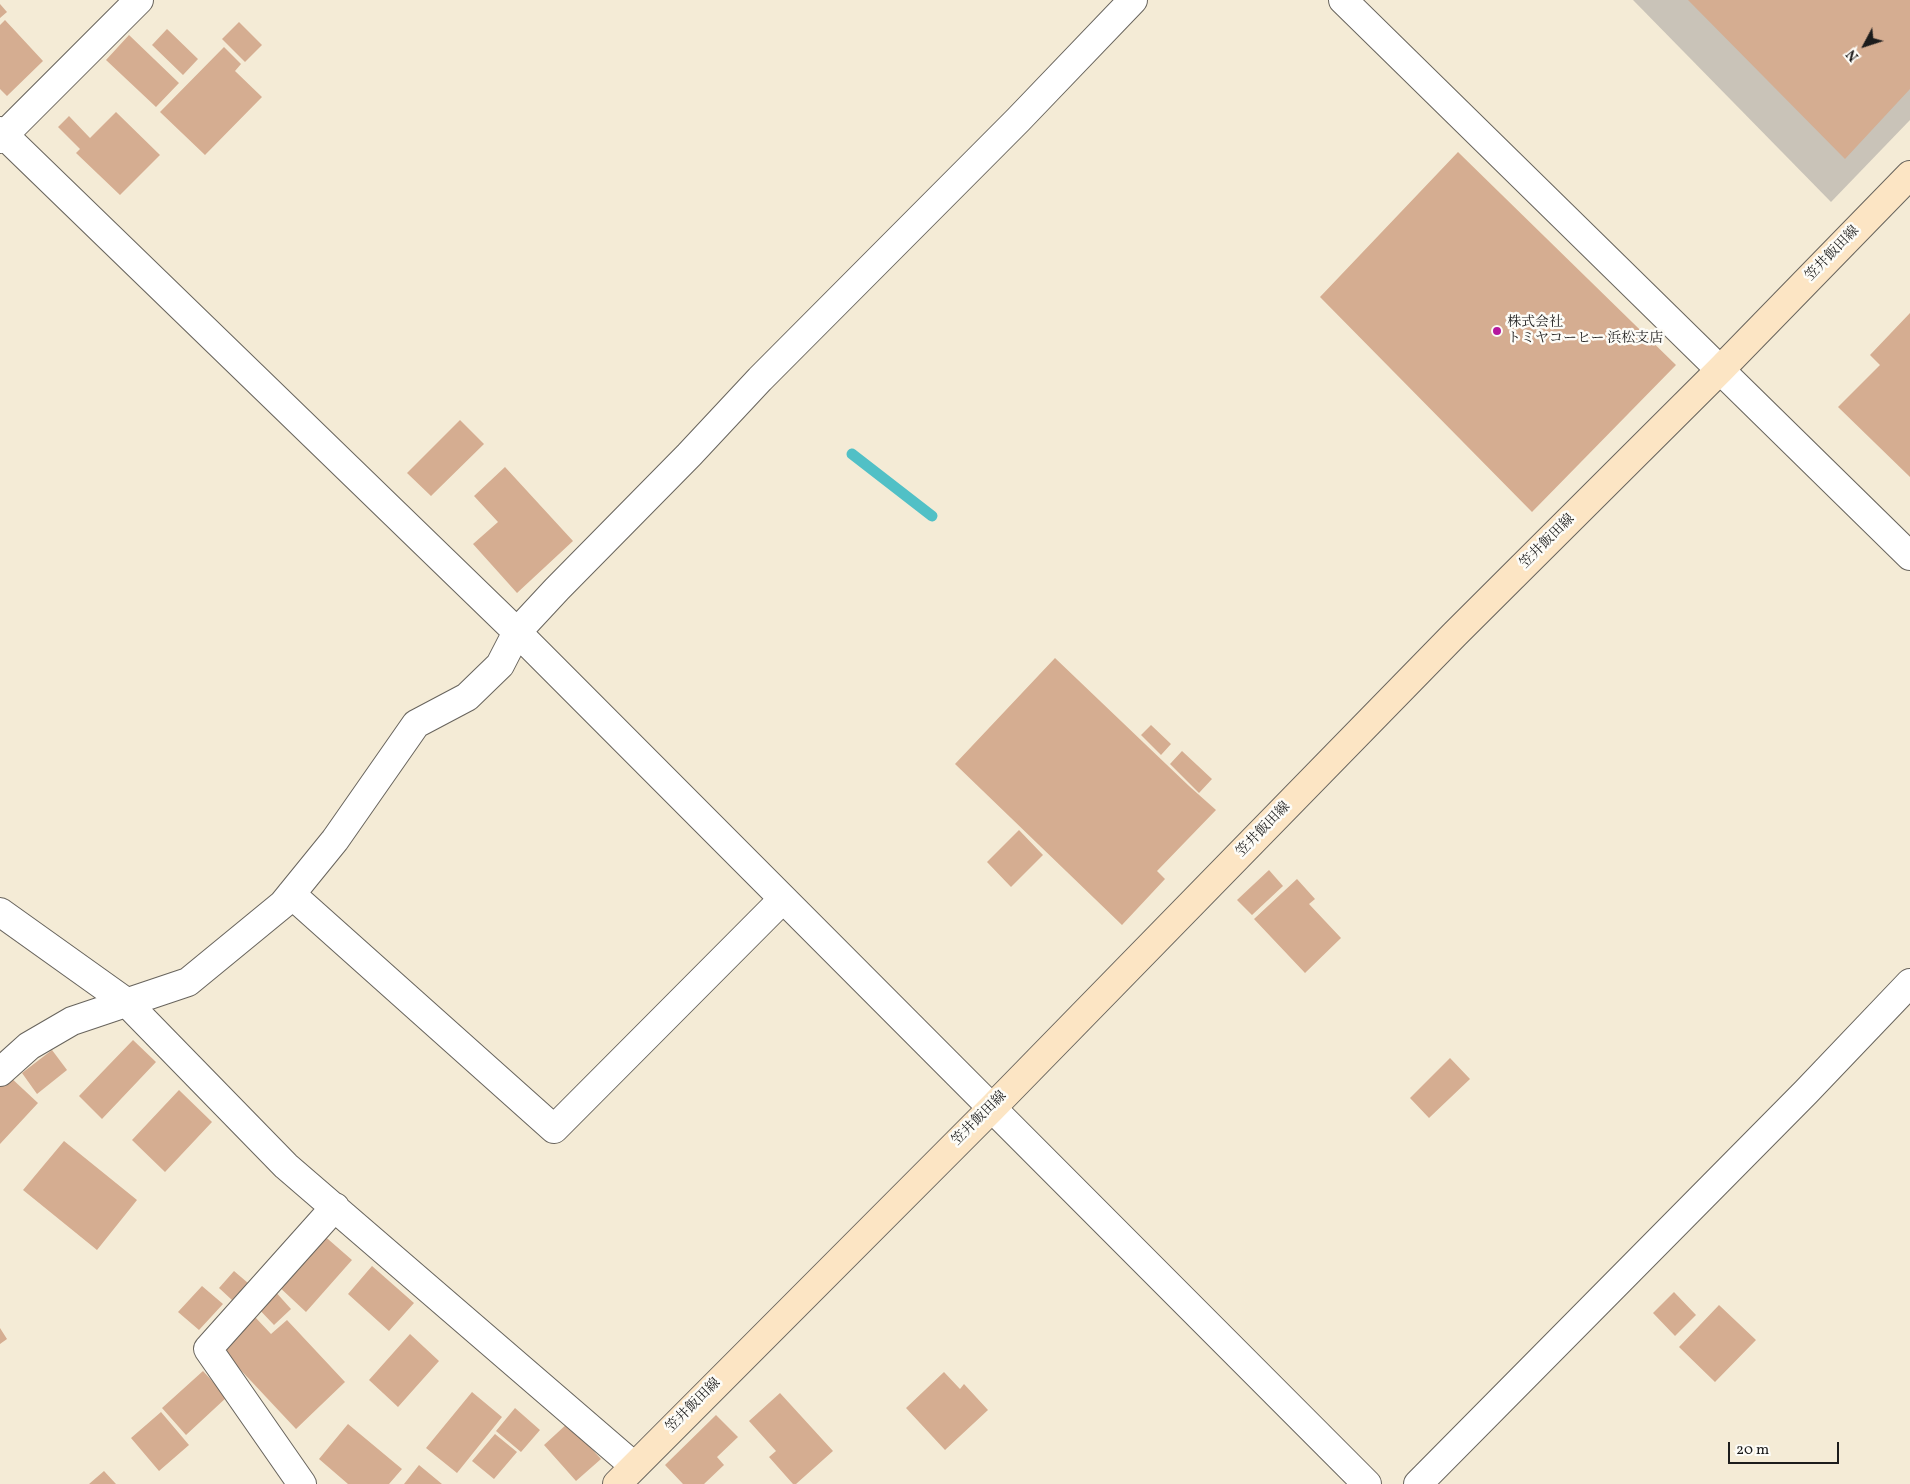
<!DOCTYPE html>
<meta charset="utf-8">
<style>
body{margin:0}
#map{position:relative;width:1910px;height:1484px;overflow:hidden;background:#f4ebd6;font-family:Vollkorn,serif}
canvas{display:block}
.north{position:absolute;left:1840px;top:20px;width:50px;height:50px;-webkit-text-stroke:4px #fdfcf7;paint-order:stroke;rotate:230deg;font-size:14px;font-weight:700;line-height:20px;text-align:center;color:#1c1c1c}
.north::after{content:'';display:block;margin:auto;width:18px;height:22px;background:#1c1c1c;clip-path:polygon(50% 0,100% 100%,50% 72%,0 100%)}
.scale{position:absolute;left:1728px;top:1442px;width:111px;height:22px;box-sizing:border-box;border:2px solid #1c1c1c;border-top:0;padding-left:6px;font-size:15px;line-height:18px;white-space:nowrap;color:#1c1c1c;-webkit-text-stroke:4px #fdfcf7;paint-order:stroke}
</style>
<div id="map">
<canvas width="1910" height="1484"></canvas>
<div class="north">N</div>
<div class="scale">20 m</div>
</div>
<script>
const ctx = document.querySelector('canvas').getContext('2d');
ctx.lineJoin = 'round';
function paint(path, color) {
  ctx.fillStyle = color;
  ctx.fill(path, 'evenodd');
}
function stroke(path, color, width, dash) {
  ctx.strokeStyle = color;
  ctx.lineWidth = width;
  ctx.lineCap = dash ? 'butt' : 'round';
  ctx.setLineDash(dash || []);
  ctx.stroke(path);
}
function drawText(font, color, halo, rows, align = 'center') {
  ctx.font = font + ' Vollkorn,"Noto Serif JP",serif';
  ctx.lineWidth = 5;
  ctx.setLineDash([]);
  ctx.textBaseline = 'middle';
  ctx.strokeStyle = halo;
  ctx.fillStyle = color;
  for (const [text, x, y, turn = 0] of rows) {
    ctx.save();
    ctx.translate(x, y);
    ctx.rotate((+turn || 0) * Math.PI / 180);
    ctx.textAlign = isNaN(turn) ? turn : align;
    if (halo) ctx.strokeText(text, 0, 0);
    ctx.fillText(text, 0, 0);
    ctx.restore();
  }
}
const industrial = new Path2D(`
 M 1633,0 L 1910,0 L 1910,120 L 1831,202 Z`);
const stream = new Path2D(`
 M 852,454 L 932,516`);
const building = new Path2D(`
 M 1688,0 L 1910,0 L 1910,89 L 1845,159 Z
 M 0,4 L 7,12 L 0,18 Z
 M 5,20 L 43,61 L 7,96 L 0,89 L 0,25 Z
 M 239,22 L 262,45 L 245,62 L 222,39 Z
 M 167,29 L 198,59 L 183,75 L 152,45 Z
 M 129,35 L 179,83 L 156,107 L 106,60 Z
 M 224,47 L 241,64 L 235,71 L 262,97 L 205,155 L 160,112 Z
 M 116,112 L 160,155 L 120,195 L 76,153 L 80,149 L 58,127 L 69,116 L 90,138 Z
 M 1458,152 L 1676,365 L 1532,512 L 1320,297 Z
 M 1910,313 L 1910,477 L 1838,407 L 1880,365 L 1870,355 Z
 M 460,420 L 484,444 L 431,496 L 407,473 Z
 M 505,467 L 573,541 L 517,593 L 473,544 L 498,522 L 474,496 Z
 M 1055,658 L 1189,786 L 1216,810 L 1157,871 L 1165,879 L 1122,925 L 955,764 Z
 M 1151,725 L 1171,744 L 1161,755 L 1141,735 Z
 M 1182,751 L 1212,779 L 1199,793 L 1170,764 Z
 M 1019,830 L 1043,855 L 1011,887 L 987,862 Z
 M 1269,870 L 1283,886 L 1252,915 L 1237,900 Z
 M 1297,879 L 1315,899 L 1309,904 L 1341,938 L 1305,973 L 1254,919 Z
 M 133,1040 L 156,1062 L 102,1119 L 79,1096 Z
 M 52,1050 L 67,1070 L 37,1094 L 22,1073 Z
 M 1450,1058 L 1470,1079 L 1429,1118 L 1410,1098 Z
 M 9,1076 L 38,1103 L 0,1144 L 0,1086 Z
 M 179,1090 L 212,1122 L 165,1172 L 132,1140 Z
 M 64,1141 L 137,1200 L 97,1250 L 23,1190 Z
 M 321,1233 L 352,1260 L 306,1312 L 276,1284 Z
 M 372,1266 L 414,1303 L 389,1331 L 348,1294 Z
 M 234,1271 L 248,1283 L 232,1300 L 219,1288 Z
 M 202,1286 L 223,1304 L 199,1330 L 178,1312 Z
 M 273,1289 L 291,1309 L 274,1325 L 255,1305 Z
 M 1674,1292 L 1696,1315 L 1675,1336 L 1653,1313 Z
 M 1719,1305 L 1756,1340 L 1715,1382 L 1679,1347 Z
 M 255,1317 L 271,1334 L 287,1320 L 345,1382 L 296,1429 L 221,1349 Z
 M 0,1328 L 7,1339 L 0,1344 Z
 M 410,1334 L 439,1361 L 398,1407 L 369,1380 Z
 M 203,1371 L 227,1397 L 186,1435 L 162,1408 Z
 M 944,1372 L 960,1389 L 964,1384 L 988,1410 L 945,1450 L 906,1408 Z
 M 472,1392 L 502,1417 L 457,1473 L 426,1448 Z
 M 780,1393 L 833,1451 L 796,1484 L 793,1484 L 769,1457 L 776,1451 L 749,1421 Z
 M 515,1408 L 540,1430 L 521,1452 L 496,1431 Z
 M 161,1412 L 189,1445 L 159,1471 L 131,1438 Z
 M 716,1415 L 738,1437 L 717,1457 L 724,1465 L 704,1484 L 683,1484 L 665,1465 Z
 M 568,1423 L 601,1459 L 576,1481 L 544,1445 Z
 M 348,1424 L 402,1469 L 389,1484 L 348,1484 L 319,1459 Z
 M 495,1434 L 517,1452 L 494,1479 L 472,1461 Z
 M 419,1465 L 442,1484 L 404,1484 Z
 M 104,1471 L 116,1484 L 89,1484 Z`);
const minor = new Path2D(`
 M 1343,0 L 1910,556
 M 0,131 L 517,632 L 1367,1484
 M 0,139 L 139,0
 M 291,894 L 554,1129 L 783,899
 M 0,912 L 126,1002 L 286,1166 L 634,1466
 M 0,1072 L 29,1046 L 72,1021 L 188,982 L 283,904 L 335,840 L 416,724 L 467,697 L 500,665 L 517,632 L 557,589 L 689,455 L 760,379 L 1018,120 L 1133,0
 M 302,1484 L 208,1349 L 335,1207
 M 1418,1484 L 1806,1092 L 1910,983`);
const secondary = new Path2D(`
 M 617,1484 L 992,1108 L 1455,634 L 1720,370 L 1910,175`);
const markers = [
 [1497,331,5,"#b5179e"]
];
const streetNames = [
 ["笠井飯田線",1833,254,-46],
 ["笠井飯田線",1548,542,-45],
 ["笠井飯田線",1264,830,-46],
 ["笠井飯田線",980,1119,-45],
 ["笠井飯田線",694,1406,-45]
];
const poiNames = [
 ["株式会社",1507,323],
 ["トミヤコーヒー 浜松支店",1507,339]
];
paint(industrial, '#c9c3b8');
stroke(stream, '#51c0c6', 11);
paint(building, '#d5ad91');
stroke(minor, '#68645d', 30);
stroke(secondary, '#68645d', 30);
stroke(minor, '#fff', 28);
stroke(secondary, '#fce5c4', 28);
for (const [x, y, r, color] of markers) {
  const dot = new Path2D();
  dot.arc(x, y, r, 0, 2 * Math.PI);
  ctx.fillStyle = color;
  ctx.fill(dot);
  stroke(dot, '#fdfcf7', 2);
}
drawText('14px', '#1c1c1c', '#fdfcf7', streetNames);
drawText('14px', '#1c1c1c', '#fdfcf7', poiNames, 'left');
</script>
